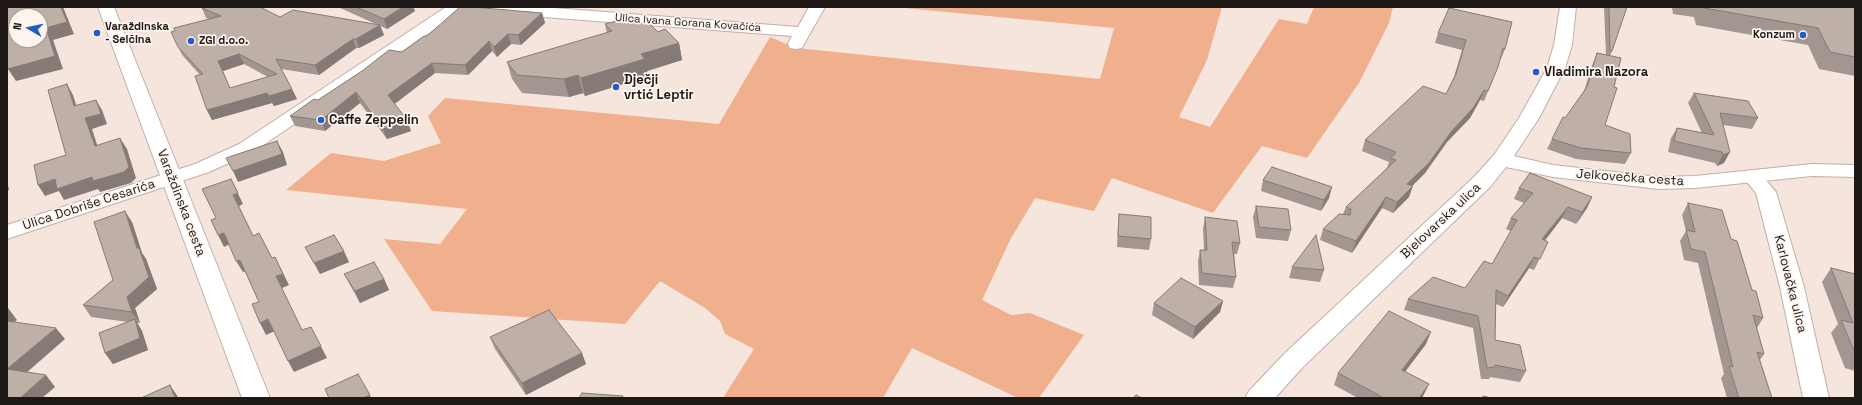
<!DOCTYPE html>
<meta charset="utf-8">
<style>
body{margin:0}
#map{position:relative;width:1862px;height:405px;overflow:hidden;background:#f5e5dc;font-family:"Space Grotesk",sans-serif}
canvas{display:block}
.frame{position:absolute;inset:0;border:8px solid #1e1916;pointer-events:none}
.north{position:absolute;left:8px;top:8px;width:40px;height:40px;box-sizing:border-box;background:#fdf4ee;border:1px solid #a49c98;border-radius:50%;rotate:279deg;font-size:11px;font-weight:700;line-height:16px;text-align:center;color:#1e1916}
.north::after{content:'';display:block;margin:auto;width:14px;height:18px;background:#225bc8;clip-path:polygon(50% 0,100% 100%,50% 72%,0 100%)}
</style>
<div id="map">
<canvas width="1862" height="405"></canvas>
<div class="frame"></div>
<div class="north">N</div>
</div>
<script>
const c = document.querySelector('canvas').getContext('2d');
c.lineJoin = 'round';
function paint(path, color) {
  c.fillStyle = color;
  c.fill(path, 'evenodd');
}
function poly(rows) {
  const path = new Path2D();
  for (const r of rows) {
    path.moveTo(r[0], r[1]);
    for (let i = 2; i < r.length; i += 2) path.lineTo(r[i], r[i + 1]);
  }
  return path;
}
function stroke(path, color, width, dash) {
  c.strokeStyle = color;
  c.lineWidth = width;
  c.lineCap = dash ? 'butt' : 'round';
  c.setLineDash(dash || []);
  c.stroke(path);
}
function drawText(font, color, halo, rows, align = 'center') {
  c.font = font + ' "Space Grotesk",sans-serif';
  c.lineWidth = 3.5;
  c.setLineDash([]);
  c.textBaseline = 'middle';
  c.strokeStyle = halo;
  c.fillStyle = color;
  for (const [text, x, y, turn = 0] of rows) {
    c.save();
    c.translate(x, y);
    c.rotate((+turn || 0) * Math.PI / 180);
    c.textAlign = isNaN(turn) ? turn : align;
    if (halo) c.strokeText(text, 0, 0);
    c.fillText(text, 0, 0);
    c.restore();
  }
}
paint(poly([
 [894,7,1222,7,1207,60,1179,117,1210,127,1279,19,1307,24,1314,7,1393,7,1389,23,1359,83,1307,158,1262,146,1213,213,1112,178,1094,211,1035,198,1010,240,982,300,1011,315,1030,313,1084,335,1039,398,1018,398,912,348,883,398,723,398,754,349,725,334,720,321,705,308,660,281,625,324,432,311,384,239,440,244,467,209,286,190,331,153,384,161,441,143,428,116,445,98,719,124,770,37,796,48,1100,79,1114,28]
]), '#f0b08e');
const street = poly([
 [446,7,465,7,463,10,253,152,209,172,7,239,7,225,195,164,239,144,446,7],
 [470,7,541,7,798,27,809,7,825,7,804,44,802,48,796,49,790,48,788,44,792,36,478,12,472,10,470,7],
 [1752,170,1759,172,1776,192,1804,287,1829,398,1803,398,1780,287,1756,193,1742,176,1745,172,1752,170]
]);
const secondary = poly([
 [98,7,114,7,270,398,242,398,98,7],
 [1560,7,1576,7,1572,45,1565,68,1539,118,1514,156,1553,165,1659,177,1695,176,1812,164,1855,165,1855,177,1812,176,1695,188,1659,189,1553,177,1506,167,1490,187,1302,368,1275,398,1245,398,1249,391,1284,354,1474,177,1494,155,1519,118,1547,68,1554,45,1560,7]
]);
stroke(street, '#bfb0a8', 2);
stroke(secondary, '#bfb0a8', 2);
paint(street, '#fff');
paint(secondary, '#fff');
paint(poly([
 [338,7,413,7,415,11,387,29,380,26,384,35,359,48,356,48,319,75,281,69,297,99,274,106,272,103,212,120,207,110,200,75,183,56,178,47,175,31,210,19,206,18,202,8,280,17,378,25],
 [244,64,268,77,230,88,223,71],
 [1604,7,1627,7,1612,51,1610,56,1605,125,1631,153,1625,164,1576,159,1547,149,1552,139,1565,118,1584,91,1593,63,1597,53,1606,55],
 [1672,7,1855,7,1855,76,1819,69,1808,45,1696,25,1694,17,1673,14],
 [542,13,545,23,521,45,511,44,497,57,492,51,468,75,435,73,394,104,407,120,411,131,387,139,360,103,325,131,295,126,290,116,402,52],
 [605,24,639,24,658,32,679,43,682,60,647,71,649,76,585,96,583,93,569,97,522,93,512,79,507,62,607,33],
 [1438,33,1505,49,1501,59,1500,59,1498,67,1484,101,1480,100,1470,118,1447,142,1425,173,1412,186,1409,197,1393,213,1382,208,1352,253,1320,240,1323,229,1343,214,1346,207,1387,168,1389,162,1362,151,1365,140,1446,94,1454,77,1462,50,1435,43],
 [1694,93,1758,118,1752,129,1723,125,1724,163,1717,166,1715,163,1668,152,1671,138,1677,128,1702,133,1688,103],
 [1263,180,1329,198,1321,211,1261,191],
 [1519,188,1592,197,1587,208,1576,224,1562,218,1545,240,1548,242,1534,270,1529,268,1503,307,1496,304,1495,340,1526,371,1520,382,1490,377,1489,379,1481,379,1473,328,1404,310,1408,299,1465,288,1492,264,1511,231,1506,229,1511,218,1524,203,1514,199],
 [1688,203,1731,239,1763,318,1757,328,1764,354,1760,360,1772,398,1727,398,1721,378,1724,374,1698,263,1684,260,1680,241,1686,231,1682,215],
 [1256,206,1291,230,1288,241,1256,238,1253,217],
 [1119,214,1151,239,1149,250,1117,247,1118,225],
 [1205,217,1240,243,1237,254,1234,254,1236,277,1233,288,1199,285,1198,261,1200,250,1204,250,1203,229],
 [132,222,142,253,146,259,157,289,135,308,140,323,137,323,142,331,148,350,113,364,105,353,128,322,91,317,83,305,113,280],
 [305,247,349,262,320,274],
 [1292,267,1324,270,1320,282,1289,278],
 [1831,268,1855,274,1855,371,1845,368,1831,333,1838,324,1822,282],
 [344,274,384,279,389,290,360,303,350,285],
 [1223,301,1220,312,1193,339,1152,315,1154,303],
 [490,337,586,364,526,395,495,349],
 [1426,344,1405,372,1429,384,1422,398,1358,398,1334,385,1338,373]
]), '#a39690');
paint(poly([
 [61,7,63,7,74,34,53,40,63,69,16,81,8,69,46,28],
 [403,7,413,7,415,11,387,29,384,19],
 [542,13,545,23,521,45,518,35],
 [380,25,384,35,359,48,356,39],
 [508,34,511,44,497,57,494,47],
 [353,39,356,48,319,75,315,65],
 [489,41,492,51,468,75,465,65],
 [679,43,682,60,647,71,649,76,585,96,581,78,641,54],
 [239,54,244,64,223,71,218,61],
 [432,63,435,73,392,106,388,95],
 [578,75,583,93,569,97,564,79],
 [67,84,73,95,80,117,74,106],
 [292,89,297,99,274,106,269,96],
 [1484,90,1480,100,1470,118,1447,142,1425,173,1403,195,1407,184,1451,132],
 [356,92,360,103,325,131,321,120],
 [267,93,272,103,212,120,207,110],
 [96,100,102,110,107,124,92,129,101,157,95,146,85,118],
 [407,120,411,131,387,139,383,129],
 [120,138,127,149,136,178,131,183,100,192,98,189,64,200,59,191,45,196,38,185,55,179,92,177],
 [277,141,283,152,287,165,238,182,233,171],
 [1730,152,1724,163,1717,166,1723,155],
 [231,179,243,204,239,206,259,247,233,195],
 [7,180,9,190,7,191],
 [1413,186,1409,197,1393,213,1397,202],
 [1332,187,1329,198,1321,211,1324,200],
 [1386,197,1382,208,1352,253,1356,241],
 [1592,197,1587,208,1576,224,1582,212],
 [1568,207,1562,218,1537,251,1542,239],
 [125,211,132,222,142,253,146,259,157,289,135,308,140,323,132,312,127,297,137,248],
 [224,233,230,244,224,247,218,235],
 [344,251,349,262,320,274,314,263],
 [275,257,289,285,282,288,308,342,276,276],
 [1534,257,1529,268,1503,307,1508,296],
 [240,260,246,271,243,272,236,261],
 [384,279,389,290,360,303,355,291],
 [1223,301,1220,312,1193,339,1195,327],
 [8,308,17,320,7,328,7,309],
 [135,319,142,331,148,350,113,364,105,353],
 [268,319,275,331,266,335,260,323],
 [311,327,327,358,294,372,288,361],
 [56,328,65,339,17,381,7,369],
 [1431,332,1426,344,1397,382,1402,370],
 [582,353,586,364,526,395,522,383],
 [46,375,55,387,42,398,20,398],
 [1429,384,1422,398,1419,398],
 [170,385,178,397,178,398,175,398],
 [370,395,371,398,364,398]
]), '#857a75');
const building = poly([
 [7,7,61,7,67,22,46,28,55,56,8,69,7,65,7,7],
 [16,16,40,16,40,40,16,40,16,16],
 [205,7,260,7,280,17,293,10,380,25,356,39,353,39,315,65,276,59,292,89,269,96,267,93,207,110,195,76,203,74,178,47,171,32,175,31,174,28,221,16,202,8,205,7],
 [239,54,277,74,230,88,218,61,239,54],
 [356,7,403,7,384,19,356,7],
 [460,7,472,7,542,13,518,35,508,34,494,47,489,41,465,65,432,63,388,95,407,120,383,129,356,92,321,120,290,116,314,99,318,100,362,71,389,50,402,52,424,36,427,36,460,7],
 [1609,7,1627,7,1612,51,1610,51,1609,7],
 [1704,7,1855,7,1855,57,1830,52,1818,28,1704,8,1704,7],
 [1449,8,1512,22,1505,49,1503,48,1498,67,1488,91,1484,90,1474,107,1451,132,1429,163,1407,184,1413,186,1397,202,1386,197,1356,241,1323,229,1339,214,1350,215,1351,209,1346,207,1396,160,1391,158,1396,152,1365,140,1423,86,1446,94,1456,74,1466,40,1438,33,1449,8],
 [632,17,639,24,648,22,658,32,665,29,679,43,641,54,645,59,581,78,578,75,564,79,517,75,507,62,612,31,605,24,632,17],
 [1597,53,1621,58,1614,87,1617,88,1605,125,1630,134,1631,153,1581,148,1552,139,1563,117,1565,118,1587,87,1597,53],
 [67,84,74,106,96,100,101,114,85,118,95,146,120,138,129,167,124,172,93,181,92,177,57,189,55,179,38,185,34,165,66,155,48,90,67,84],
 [1694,93,1748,101,1758,118,1720,113,1730,152,1723,155,1722,152,1674,141,1677,128,1714,135,1694,93],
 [277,141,282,154,233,171,226,158,277,141],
 [1272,167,1332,187,1324,200,1263,180,1272,167],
 [1530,173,1592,197,1582,212,1568,207,1542,239,1548,242,1540,259,1534,257,1508,296,1496,290,1495,340,1520,345,1526,371,1495,365,1495,367,1487,368,1478,316,1408,299,1433,277,1465,288,1484,261,1492,264,1517,220,1511,218,1533,193,1519,188,1530,173],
 [231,179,238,193,233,195,253,236,259,233,272,258,275,257,283,274,276,276,302,330,311,327,321,346,288,361,268,319,260,323,252,304,259,302,240,260,236,261,224,233,218,235,211,220,216,218,202,189,231,179],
 [1688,203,1722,210,1731,239,1737,241,1752,290,1756,291,1763,318,1753,315,1764,354,1757,352,1772,398,1769,397,1769,398,1739,398,1729,366,1733,367,1705,252,1691,249,1686,230,1695,232,1688,203],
 [1256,206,1288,209,1291,230,1259,227,1256,206],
 [125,211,137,248,139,248,149,277,127,297,132,312,83,305,113,280,94,222,125,211],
 [1119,214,1151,217,1151,239,1118,236,1119,214],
 [1205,217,1237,221,1240,243,1232,242,1236,277,1202,273,1200,250,1207,250,1205,217],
 [334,235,344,251,314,263,305,247,334,235],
 [1316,235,1324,270,1292,267,1316,235],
 [374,262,384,279,355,291,344,274,374,262],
 [1831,268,1855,274,1855,353,1841,320,1853,323,1831,268],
 [1181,278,1223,301,1195,327,1154,303,1181,278],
 [549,310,582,353,522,383,490,337,549,310],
 [1389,311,1431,332,1402,370,1429,384,1419,398,1384,398,1338,373,1389,311],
 [135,319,140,338,105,353,99,333,135,319],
 [7,321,56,328,7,369,46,375,20,398,7,398,7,321],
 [358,374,370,395,364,398,329,398,325,389,358,374],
 [170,385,175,398,141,398,170,385],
 [582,393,623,396,622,398,579,398,582,393],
 [1136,395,1142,398,1133,398,1136,395],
 [1483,396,1491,398,1484,398,1483,396]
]);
paint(building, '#beafa7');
stroke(building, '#857a75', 1);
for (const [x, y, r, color] of [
 [97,33,4,"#225bc8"],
 [1803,35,4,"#225bc8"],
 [191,41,4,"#225bc8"],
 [1536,72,4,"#225bc8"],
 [616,87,4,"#225bc8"],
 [321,120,4,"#225bc8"]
]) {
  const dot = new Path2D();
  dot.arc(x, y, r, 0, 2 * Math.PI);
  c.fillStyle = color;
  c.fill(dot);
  stroke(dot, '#fdf4ee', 1.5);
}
drawText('11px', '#1e1916', '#fdf4ee', [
 ["Ulica Ivana Gorana Kovačića",688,23,4]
]);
drawText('bold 11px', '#1e1916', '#fdf4ee', [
 ["Varaždinska",105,27],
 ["- Selčina",105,40],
 ["Konzum",1795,35,"right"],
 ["ZGI d.o.o.",199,41]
], 'left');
drawText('bold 13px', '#1e1916', '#fdf4ee', [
 ["Vladimira Nazora",1544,72],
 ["Dječji",624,80],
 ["vrtić Leptir",624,95],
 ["Caffe Zeppelin",329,120]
], 'left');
drawText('13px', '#1e1916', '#fdf4ee', [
 ["Jelkovečka cesta",1630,178,4],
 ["Varaždinska cesta",181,203,69],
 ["Ulica Dobriše Cesarića",89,205,-18],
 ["Bjelovarska ulica",1441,221,-43],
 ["Karlovačka ulica",1790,284,76]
]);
</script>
